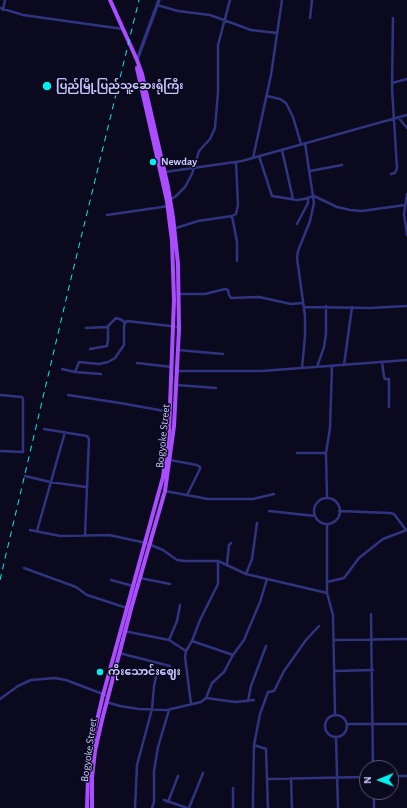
<!DOCTYPE html>
<meta charset="utf-8">
<style>
body{margin:0}
#map{position:relative;width:407px;height:808px;overflow:hidden;background:#0b091d;font-family:"Alegreya Sans",sans-serif}
canvas{display:block}
.north{position:absolute;left:359px;top:760px;width:40px;height:40px;box-sizing:border-box;background:#0b091d;border:1px solid #565477;border-radius:50%;rotate:269deg;font-size:11px;font-weight:700;line-height:16px;text-align:center;color:#c6c5ff}
.north::after{content:'';display:block;margin:auto;width:14px;height:18px;background:#00f0f0;clip-path:polygon(50% 0,100% 100%,50% 72%,0 100%)}
</style>
<div id="map">
<canvas width="407" height="808"></canvas>
<div class="north">N</div>
</div>
<script>
const c = document.querySelector('canvas').getContext('2d');
c.lineJoin = 'round';
function poly(rows) {
  const path = new Path2D();
  for (const r of rows) {
    if (r.length === 3) {
      path.moveTo(r[0] + r[2], r[1]);
      path.arc(r[0], r[1], r[2], 0, 2 * Math.PI);
      continue;
    }
    path.moveTo(r[0], r[1]);
    for (let i = 2; i < r.length; i += 2) path.lineTo(r[i], r[i + 1]);
  }
  return path;
}
function stroke(path, color, width, dash) {
  c.strokeStyle = color;
  c.lineWidth = width;
  c.lineCap = dash ? 'butt' : 'round';
  c.setLineDash(dash || []);
  c.stroke(path);
}
function drawText(font, color, halo, rows, align = 'center') {
  c.font = font + ' "Alegreya Sans","Noto Sans Myanmar",sans-serif';
  c.lineWidth = 3;
  c.setLineDash([]);
  c.textBaseline = 'middle';
  c.strokeStyle = halo;
  c.fillStyle = color;
  for (const [text, x, y, turn = 0] of rows) {
    c.save();
    c.translate(x, y);
    c.rotate((+turn || 0) * Math.PI / 180);
    c.textAlign = isNaN(turn) ? turn : align;
    if (halo) c.strokeText(text, 0, 0);
    c.fillText(text, 0, 0);
    c.restore();
  }
}
stroke(poly([
 [157,5,178,11,210,15,251,30,277,33],
 [0,8,23,15,123,29],
 [3,10,5,0],
 [310,18,312,0],
 [392,83,407,79],
 [267,96,280,99,286,103,293,117,301,144],
 [398,117,407,128],
 [282,150,293,199],
 [259,156,272,196,297,200,304,199,314,196],
 [253,158,271,75,282,0],
 [310,171,342,165],
 [165,172,242,161,407,115],
 [391,174,395,173,397,168,392,89,393,18],
 [407,194,404,214,407,235],
 [314,196,337,207,350,210,362,211,405,205],
 [170,200,176,196,185,187,192,174,199,151,210,139,215,128,218,92,218,45,230,0],
 [107,215,169,206],
 [232,216,237,242,237,261],
 [297,224,308,203,308,198],
 [173,229,198,221,232,216,236,214,238,205,236,162],
 [178,294,205,294,225,289,228,290,229,295,231,298,259,297,291,304,303,303],
 [304,307,370,308,407,306],
 [86,328,107,327,116,318,122,320,125,323],
 [90,349,107,346,108,340,108,326],
 [178,350,223,354],
 [382,362,384,377,385,379,389,379,389,407],
 [137,363,172,367],
 [344,365,352,307],
 [317,367,324,347,326,334,326,306],
 [302,368,305,336,305,316,297,258,298,251,310,221,314,203,305,143],
 [62,369,75,372,101,374],
 [177,371,262,371,407,360],
 [75,372,79,362,99,364,108,362,115,358,124,345,124,326,125,323,127,321,179,327],
 [177,385,216,388],
 [0,395,22,397,23,399,23,452,0,451],
 [68,395,120,403,170,412],
 [44,429,87,436,89,439,85,535],
 [297,453,326,453,327,498],
 [326,453,330,428,332,366],
 [170,460,197,465,200,467,200,469,187,495],
 [25,476,50,482,86,487],
 [165,491,208,499,253,499,274,494],
 [327,511,13],
 [269,511,315,516],
 [339,511,390,513,394,514,406,530],
 [327,524,327,593],
 [30,530,60,536,109,535,146,543,163,550,177,560,185,561,218,561,246,574,327,593,333,615,335,714],
 [37,531,65,432],
 [227,564,229,545,231,543],
 [24,568,76,587,87,595,127,608],
 [246,574,252,559,257,523],
 [140,578,170,584],
 [111,580,133,586],
 [327,582,344,578,359,558,383,539,407,530],
 [371,614,373,768],
 [124,631,169,640,186,651],
 [169,640,177,621,180,605],
 [334,640,407,639],
 [192,641,233,655],
 [119,653,170,666],
 [335,671,373,670],
 [206,698,212,683,224,672,233,655,244,640,260,602,267,579],
 [0,699,18,686,31,680,55,678,66,680,108,696],
 [248,701,251,686,266,646],
 [106,702,120,706,139,709,167,710,201,702,206,698,235,702,254,700],
 [191,704,185,657,186,651,192,641,200,620,218,584,218,561],
 [336,726,11],
 [347,724,407,724],
 [336,738,338,808],
 [254,745,266,749,268,808],
 [391,776,407,776],
 [291,778,292,808],
 [267,779,367,777],
 [233,788,233,808],
 [374,792,374,808],
 [164,800,187,808],
 [168,802,178,776],
 [135,808,137,765,152,709,154,686,156,677],
 [152,808,154,802,154,771,158,747,169,710],
 [189,808,203,773],
 [253,808,253,798,254,745,260,714,268,692,274,691,284,671,306,640,319,626]
]), '#2f3481', 2.5);
stroke(poly([
 [137,60,159,0]
]), '#2f3481', 3.5);
stroke(poly([
 [87,808,88,777,95,729,103,695,163,477,169,432,174,300,172,241,167,201,137,68],
 [92,808,92,777,95,751,102,720,131,609,165,491,174,426,179,329,178,264,173,217,168,187,142,74,137,60,110,0]
]), '#aa4cff', 4);
stroke(poly([
 [0,580,69,287,139,0]
]), '#00f0f0', 1, [6, 5]);
for (const [x, y, r, color] of [
 [47,86,5,"#00f0f0"],
 [153,162,4,"#00f0f0"],
 [100,672,4,"#00f0f0"]
]) {
  const dot = new Path2D();
  dot.arc(x, y, r, 0, 2 * Math.PI);
  c.fillStyle = color;
  c.fill(dot);
  stroke(dot, '#0b091d', 1.5);
}
drawText('bold 11px', '#c6c5ff', '#0b091d', [
 ["ပြည်မြို့ပြည်သူ့ဆေးရုံကြီး",56,86],
 ["Newday",161,162],
 ["ကိုးသောင်းဈေး",108,672]
], 'left');
drawText('11px', '#c6c5ff', '#0b091d', [
 ["Bogyoke Street",163,436,-84],
 ["Bogyoke Street",89,750,-82]
]);
</script>
